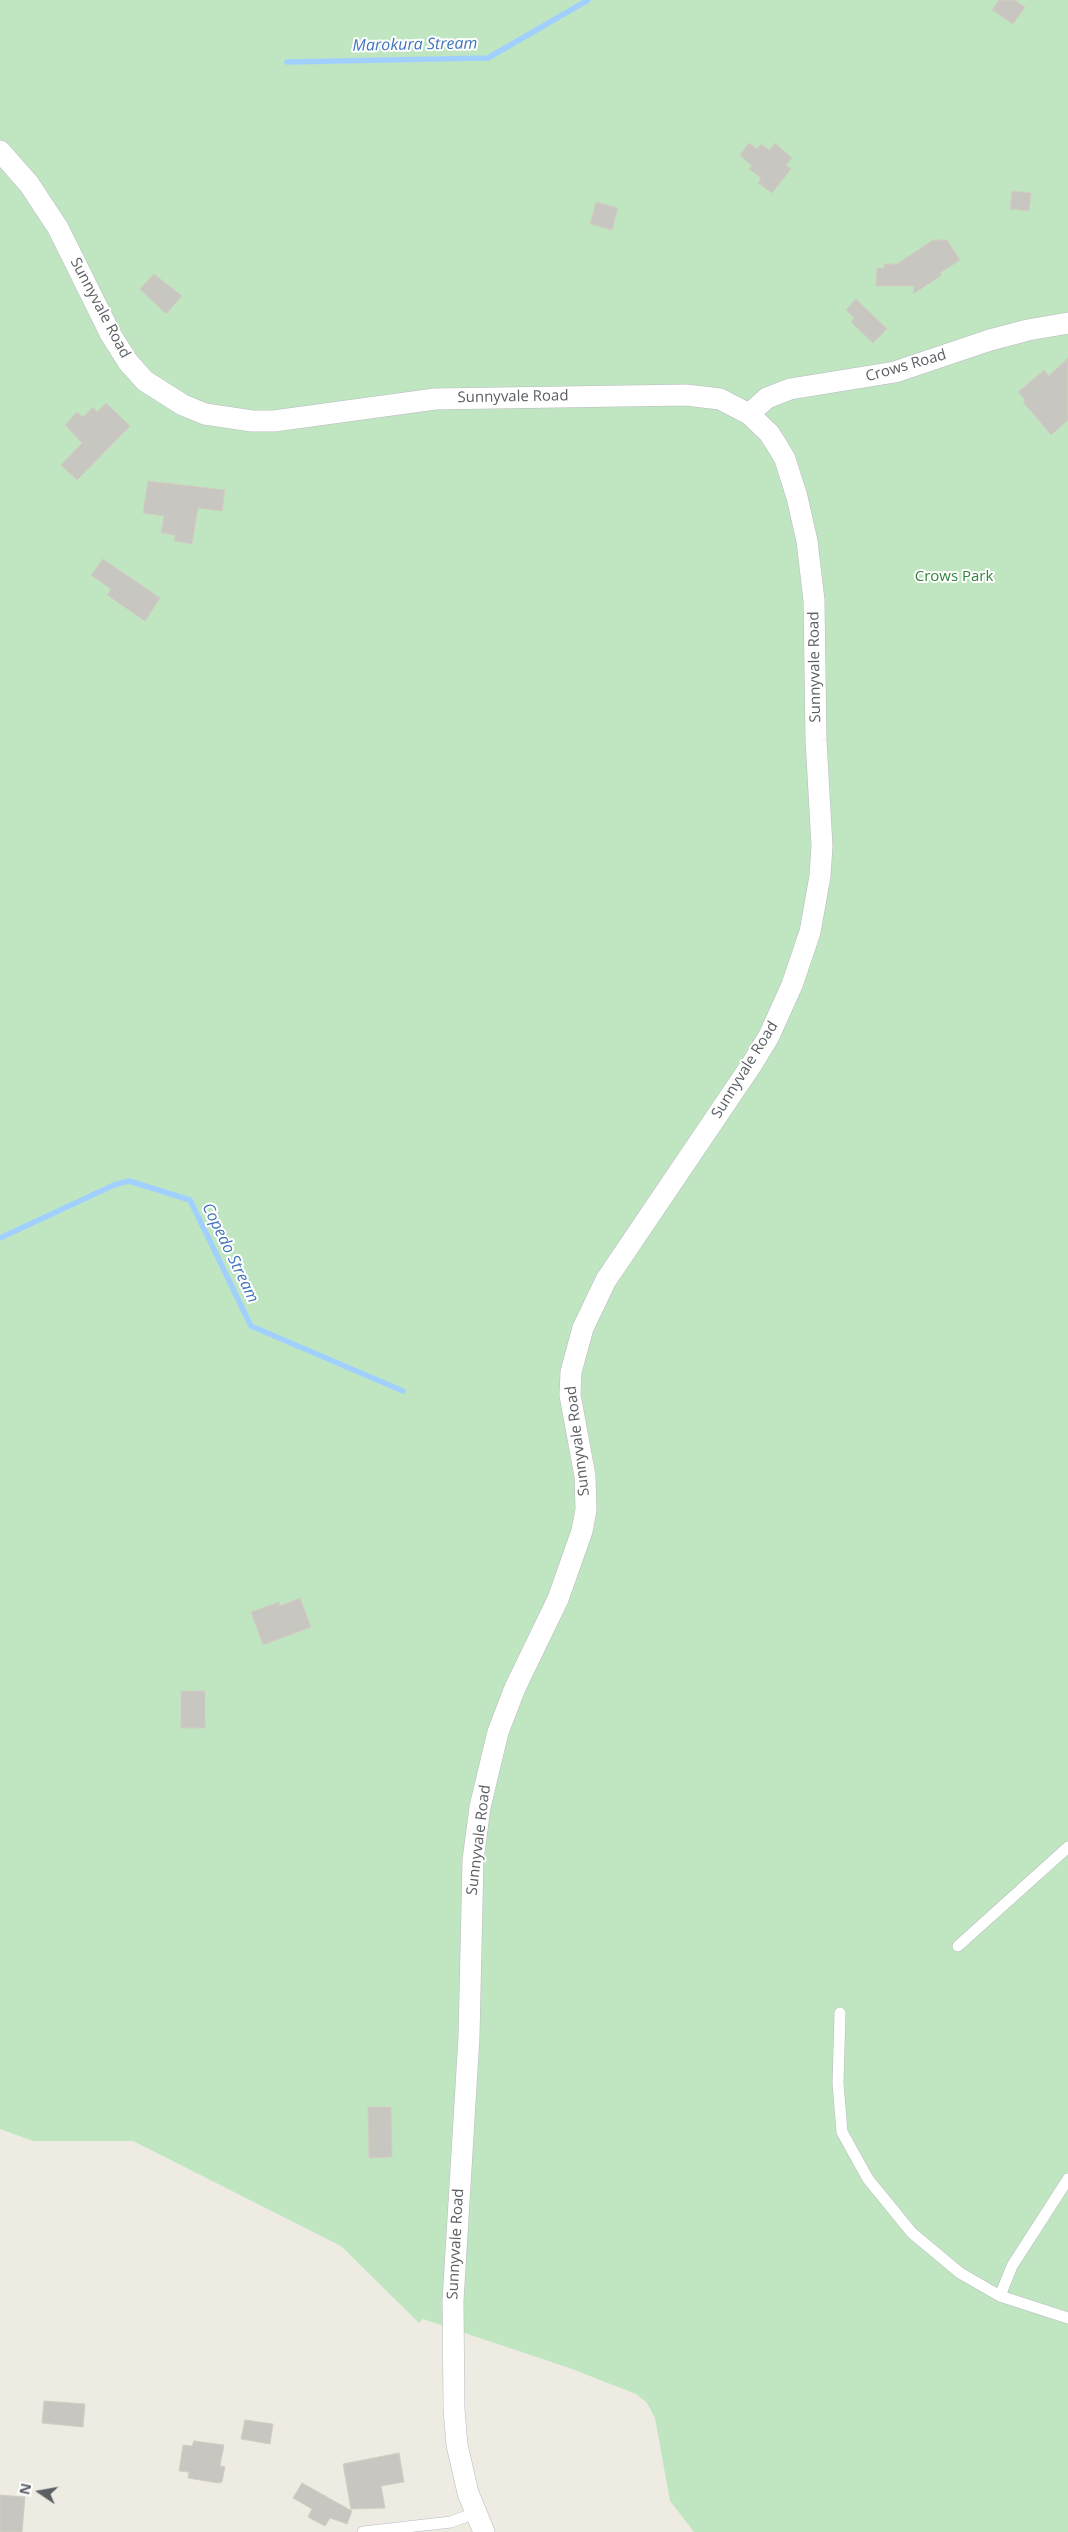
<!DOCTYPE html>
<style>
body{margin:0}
#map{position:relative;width:1068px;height:2532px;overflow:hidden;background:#eeece2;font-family:"Open Sans",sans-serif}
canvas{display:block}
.north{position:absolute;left:15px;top:2467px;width:50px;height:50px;-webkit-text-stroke:4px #fff;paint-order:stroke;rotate:282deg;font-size:14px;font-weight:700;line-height:20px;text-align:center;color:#5b5e63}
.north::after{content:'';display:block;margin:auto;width:18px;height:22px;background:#5b5e63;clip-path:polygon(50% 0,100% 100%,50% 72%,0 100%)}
</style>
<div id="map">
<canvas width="1068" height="2532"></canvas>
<div class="north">N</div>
</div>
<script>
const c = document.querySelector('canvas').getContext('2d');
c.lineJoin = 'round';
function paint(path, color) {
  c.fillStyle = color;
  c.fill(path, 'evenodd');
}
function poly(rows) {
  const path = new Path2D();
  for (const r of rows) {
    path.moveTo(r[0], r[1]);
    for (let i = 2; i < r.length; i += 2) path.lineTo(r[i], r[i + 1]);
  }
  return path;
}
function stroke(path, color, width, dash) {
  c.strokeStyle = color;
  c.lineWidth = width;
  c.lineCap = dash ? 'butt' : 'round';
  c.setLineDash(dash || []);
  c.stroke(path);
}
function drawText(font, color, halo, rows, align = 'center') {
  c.font = font + ' "Open Sans",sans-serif';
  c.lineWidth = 4;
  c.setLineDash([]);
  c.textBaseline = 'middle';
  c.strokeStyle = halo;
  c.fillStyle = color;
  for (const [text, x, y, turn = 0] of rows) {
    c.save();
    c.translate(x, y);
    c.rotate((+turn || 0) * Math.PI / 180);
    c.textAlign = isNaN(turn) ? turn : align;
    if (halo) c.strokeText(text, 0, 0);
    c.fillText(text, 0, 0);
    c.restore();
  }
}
paint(poly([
 [0,0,1068,0,1068,2532,694,2532,670,2501,655,2418,647,2403,636,2394,572,2369,423,2319,419,2323,341,2246,133,2141,33,2141,0,2129]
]), '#bfe6c1');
stroke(poly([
 [287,62,488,58,588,0],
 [0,1238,114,1185,129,1181,190,1200,251,1326,403,1391]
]), '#a1d0ff', 5.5);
const building = poly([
 [999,0,1015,0,1025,7,1013,24,992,10,999,0],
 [749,143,757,149,761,144,769,150,775,143,792,158,786,165,791,169,772,193,758,183,761,178,749,169,752,166,740,155,749,143],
 [1012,191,1031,193,1029,211,1010,209,1012,191],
 [596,202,618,208,612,230,590,224,596,202],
 [933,240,947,240,960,260,940,273,942,275,913,294,914,286,876,286,877,268,884,268,884,264,897,264,933,240],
 [154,274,182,296,166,314,140,289,154,274],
 [856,299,887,329,873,343,851,322,854,318,846,310,856,299],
 [1068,358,1068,420,1051,435,1023,402,1025,400,1018,392,1044,370,1049,376,1068,358],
 [106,403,130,426,77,480,61,465,82,443,65,425,77,412,83,417,93,407,97,412,106,403],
 [148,481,225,490,222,511,198,508,192,544,174,541,175,535,161,533,164,516,143,513,148,481],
 [103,559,160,598,145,621,107,595,111,589,91,575,103,559],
 [300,1598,311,1627,263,1645,251,1612,279,1602,280,1606,300,1598],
 [181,1691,205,1691,205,1728,181,1728,181,1691],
 [368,2107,391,2107,392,2157,369,2158,368,2107],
 [44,2401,85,2404,83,2427,42,2423,44,2401],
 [245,2420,273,2424,270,2444,241,2439,245,2420],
 [194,2441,224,2445,220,2466,225,2467,222,2482,218,2483,188,2478,189,2472,179,2471,183,2445,192,2446,194,2441],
 [399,2453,404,2482,381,2486,385,2508,351,2509,343,2464,399,2453],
 [302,2483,352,2511,347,2524,330,2518,325,2526,308,2517,312,2509,293,2498,302,2483],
 [0,2495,25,2497,22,2532,0,2532,0,2495]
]);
paint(building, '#c8c6c0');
stroke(building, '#d2cec1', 1);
const lane = poly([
 [958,1946,1068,1847],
 [840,2013,838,2083,842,2132,868,2179,912,2233,960,2273,1000,2296,1068,2318],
 [1000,2296,1012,2266,1068,2179],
 [363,2532,451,2522,475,2513]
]);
const street = poly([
 [0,151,29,184,58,228,111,335,128,362,145,381,183,405,205,414,252,421,274,421,435,399,686,395,720,399,749,414,769,433,778,447,785,459,797,497,807,541,814,600,816,740,822,846,820,876,810,932,792,985,769,1036,752,1064,606,1280,583,1328,571,1372,570,1395,585,1476,586,1510,582,1531,558,1599,515,1688,498,1732,480,1807,473,1860,469,2037,453,2301,454,2409,457,2445,468,2493,484,2532],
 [749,414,767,398,790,389,895,372,990,340,1028,330,1068,323]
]);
stroke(lane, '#b8babf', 12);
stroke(street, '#b8babf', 22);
stroke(lane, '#fff', 11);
stroke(street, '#fff', 21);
drawText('15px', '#5b5e63', '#fff', [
 ["Sunnyvale Road",100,308,62],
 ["Crows Road",906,366,-16],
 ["Sunnyvale Road",513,397,-1],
 ["Sunnyvale Road",815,667,-91],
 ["Sunnyvale Road",745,1070,-58],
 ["Sunnyvale Road",578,1441,-97],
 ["Sunnyvale Road",479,1840,-83],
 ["Sunnyvale Road",456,2244,-87]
]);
drawText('15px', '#33823c', '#fff', [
 ["Crows Park",954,577]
]);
drawText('italic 16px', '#4075ba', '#fff', [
 ["Marokura Stream",415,45,-1],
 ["Copedo Stream",230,1253,64]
]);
</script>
